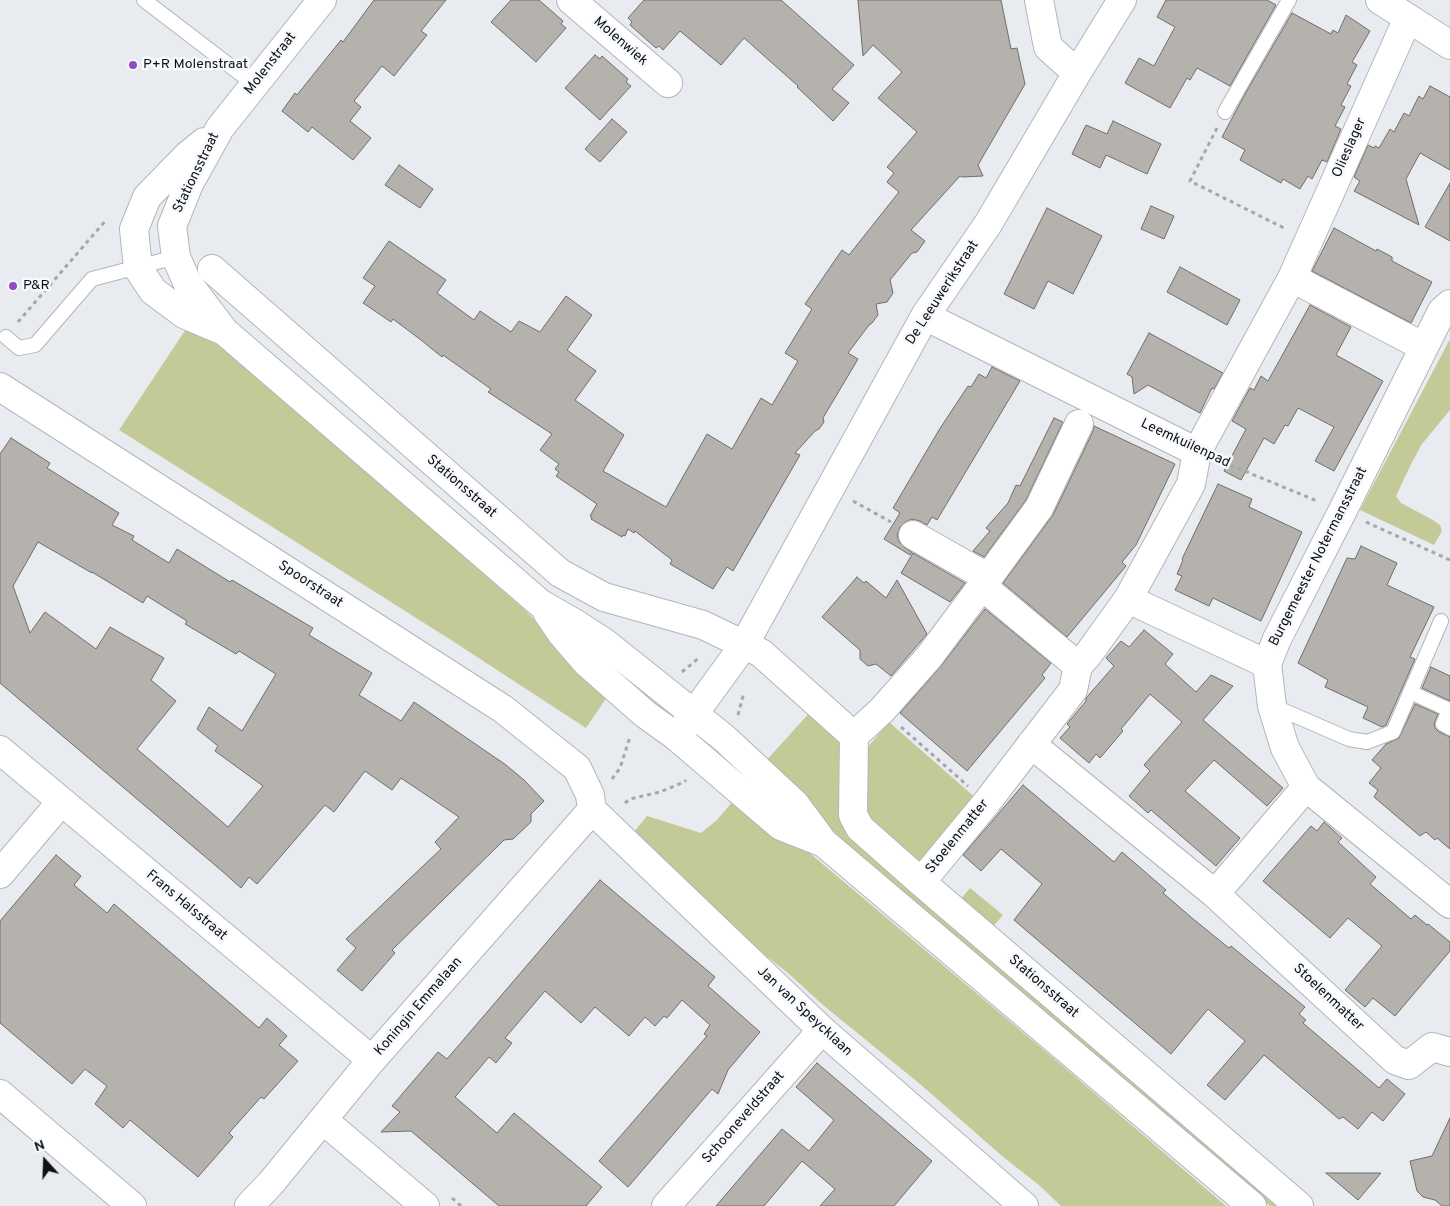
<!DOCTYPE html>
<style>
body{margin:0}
#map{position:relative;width:1450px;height:1206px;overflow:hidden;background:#e8ebf0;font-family:Overpass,sans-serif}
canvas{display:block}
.north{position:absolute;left:20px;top:1136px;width:50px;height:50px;-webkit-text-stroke:4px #f6f9fd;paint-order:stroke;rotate:340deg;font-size:14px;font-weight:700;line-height:20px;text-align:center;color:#101112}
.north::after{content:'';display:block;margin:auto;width:18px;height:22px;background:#101112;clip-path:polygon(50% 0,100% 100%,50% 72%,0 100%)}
</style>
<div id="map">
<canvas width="1450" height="1206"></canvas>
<div class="north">N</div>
</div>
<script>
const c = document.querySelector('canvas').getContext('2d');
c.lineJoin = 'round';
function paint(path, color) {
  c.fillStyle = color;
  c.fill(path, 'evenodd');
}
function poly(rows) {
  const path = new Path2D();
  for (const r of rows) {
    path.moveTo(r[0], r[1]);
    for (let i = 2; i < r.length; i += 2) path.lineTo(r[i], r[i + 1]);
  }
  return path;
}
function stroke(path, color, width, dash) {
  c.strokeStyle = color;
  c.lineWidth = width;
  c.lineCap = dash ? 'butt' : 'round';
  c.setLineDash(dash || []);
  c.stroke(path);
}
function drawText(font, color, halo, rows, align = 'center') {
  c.font = font + ' Overpass,sans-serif';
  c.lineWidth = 5;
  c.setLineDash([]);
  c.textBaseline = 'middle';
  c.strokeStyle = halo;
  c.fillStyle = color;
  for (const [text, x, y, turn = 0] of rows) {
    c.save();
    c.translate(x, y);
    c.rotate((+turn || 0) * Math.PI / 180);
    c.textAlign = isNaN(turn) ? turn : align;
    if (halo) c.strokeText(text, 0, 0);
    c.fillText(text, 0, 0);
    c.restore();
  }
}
paint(poly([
 [188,326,236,356,526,611,582,671,609,694,586,728,451,640,119,430],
 [1450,339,1450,410,1422,444,1411,464,1396,496,1401,503,1433,520,1440,525,1442,531,1434,545,1360,510],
 [812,710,840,739,842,794,1287,1206,1270,1206,865,862,764,763],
 [889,722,978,800,923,860,914,860,866,821,867,798,865,796,867,748],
 [733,801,806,850,1051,1056,1226,1206,1061,1206,1040,1186,1002,1156,920,1084,823,1005,789,974,748,941,633,833,647,816,701,833,717,820],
 [970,888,1003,915,991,929,959,901]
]), '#c4ca97');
const building = poly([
 [374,0,446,0,421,31,427,35,394,76,382,66,354,101,361,107,350,121,371,138,353,160,312,127,308,132,282,111,295,93,297,95,341,40,343,42,374,0],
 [511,0,539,0,563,21,561,24,566,28,536,62,491,22,511,0],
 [644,0,781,0,854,65,832,89,849,103,833,121,797,87,798,86,744,38,721,65,680,31,663,50,659,46,656,48,630,25,632,22,628,18,644,0],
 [858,0,1001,0,1011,49,1017,48,1025,84,978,165,983,176,962,177,960,176,911,230,925,241,917,252,912,253,890,280,893,293,887,302,876,304,878,315,872,323,869,325,848,353,858,359,823,418,824,422,819,429,815,431,795,453,800,455,733,571,727,567,713,589,670,564,672,560,635,531,634,533,628,529,625,536,623,535,622,537,591,519,592,517,590,516,597,504,556,476,559,472,555,469,559,464,540,450,552,434,488,392,491,389,443,355,442,357,421,340,393,319,391,322,363,303,375,286,363,278,389,241,446,280,437,293,474,320,480,311,511,332,519,321,540,332,566,296,592,315,567,350,596,371,575,400,624,435,603,471,666,507,707,434,732,449,761,398,772,405,798,361,785,353,812,309,805,304,842,250,849,255,899,192,887,182,894,173,887,167,917,132,878,98,902,72,873,45,863,56,858,0],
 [1166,0,1267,0,1276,5,1230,86,1197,68,1190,80,1187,78,1170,108,1125,83,1139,58,1154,66,1175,27,1157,17,1166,0],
 [1292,13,1331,34,1333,30,1338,33,1346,15,1370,31,1352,62,1357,65,1347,84,1351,86,1341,105,1345,107,1335,126,1341,129,1327,162,1322,160,1312,179,1308,176,1300,189,1283,179,1281,183,1240,160,1245,150,1222,137,1245,94,1292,13],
 [595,55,600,59,602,56,628,79,626,82,631,86,600,120,565,88,595,55],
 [1430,86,1450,97,1450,170,1420,153,1406,179,1419,225,1354,191,1360,181,1354,177,1368,145,1374,148,1375,146,1379,148,1390,129,1394,132,1404,113,1409,116,1419,96,1423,99,1430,86],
 [612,119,627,132,600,162,585,149,612,119],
 [1113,121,1161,144,1147,174,1106,155,1100,168,1072,154,1086,125,1107,134,1113,121],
 [399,165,433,189,420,208,385,185,399,165],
 [1450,183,1450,241,1425,227,1450,183],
 [1151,206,1174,216,1164,239,1141,229,1151,206],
 [1047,208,1102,236,1073,294,1048,281,1034,309,1004,294,1047,208],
 [1334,228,1376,251,1377,249,1392,257,1392,261,1432,282,1411,323,1312,271,1334,228],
 [1180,267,1240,300,1227,325,1167,292,1180,267],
 [1310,305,1351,327,1336,355,1383,381,1334,471,1315,461,1334,427,1298,408,1288,426,1285,425,1274,444,1264,438,1241,480,1224,471,1246,429,1232,421,1250,388,1254,390,1261,376,1268,381,1310,305],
 [1149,333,1223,373,1214,389,1212,388,1200,413,1148,385,1134,394,1132,377,1127,374,1149,333],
 [992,367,1020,381,937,520,932,517,927,525,920,521,912,519,905,522,900,527,897,535,899,542,905,548,912,552,910,555,884,539,900,513,893,508,939,430,968,386,971,387,979,374,986,378,992,367],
 [1054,418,1063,422,1026,500,984,557,973,551,990,531,986,528,1008,503,1016,485,1020,486,1054,418],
 [1094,426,1175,464,1136,545,1122,562,1126,566,1067,637,1003,583,1053,515,1093,431,1094,426],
 [11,438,50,463,47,468,119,513,112,525,134,536,132,540,169,563,177,549,230,582,232,580,313,628,309,635,372,673,359,695,401,721,414,702,506,765,524,780,544,801,531,814,531,822,513,839,504,840,392,950,395,953,362,991,337,970,356,948,346,939,441,849,435,842,459,817,401,778,392,790,365,771,334,812,325,805,257,884,249,877,241,888,222,871,0,683,0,454,11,438],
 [38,542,92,573,92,572,143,603,147,596,187,621,185,624,236,654,239,651,276,674,242,731,209,707,197,729,218,746,215,751,263,786,228,827,137,749,176,701,151,680,164,658,110,627,96,649,45,612,30,633,13,586,38,542],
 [1218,484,1252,499,1249,507,1302,532,1261,621,1213,598,1209,606,1175,590,1182,576,1177,574,1183,560,1182,559,1218,484],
 [1361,546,1397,563,1387,585,1434,607,1410,657,1415,659,1386,725,1382,727,1363,718,1368,707,1325,687,1328,680,1298,663,1347,558,1355,559,1361,546],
 [913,553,965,583,950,602,901,573,913,553],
 [857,577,864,583,866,581,886,598,897,580,927,634,891,676,876,664,868,666,860,659,860,650,822,617,857,577],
 [985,609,1051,663,1042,675,1045,678,967,771,900,713,941,666,985,609],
 [1144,630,1173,654,1165,664,1196,692,1211,675,1233,686,1203,720,1283,788,1267,806,1214,760,1185,791,1240,838,1216,866,1151,810,1148,813,1129,796,1150,771,1144,765,1182,722,1150,694,1121,729,1123,731,1100,758,1096,754,1089,763,1060,738,1070,727,1067,724,1086,701,1086,698,1114,666,1106,658,1121,641,1129,647,1144,630],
 [1431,667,1450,676,1450,701,1422,688,1431,667],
 [1415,704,1438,714,1434,724,1435,728,1439,732,1450,737,1450,849,1437,838,1435,840,1426,832,1420,836,1374,797,1378,790,1369,783,1381,768,1372,760,1386,744,1399,738,1415,704],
 [1023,785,1114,862,1122,852,1166,890,1163,893,1192,918,1229,948,1231,946,1305,1007,1299,1014,1306,1020,1303,1023,1379,1088,1387,1079,1405,1094,1383,1121,1372,1112,1358,1129,1343,1117,1339,1119,1264,1055,1225,1100,1207,1085,1245,1041,1208,1009,1171,1054,1014,920,1042,884,1001,849,981,871,963,855,1023,785],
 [1324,822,1342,838,1338,842,1376,877,1370,884,1411,919,1415,915,1427,925,1428,924,1450,942,1450,951,1395,1016,1373,998,1365,1007,1345,990,1382,946,1348,918,1330,938,1263,881,1311,826,1317,831,1324,822],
 [56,855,81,876,74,885,107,913,114,904,259,1028,267,1018,287,1036,279,1045,298,1061,264,1099,261,1097,229,1133,233,1137,198,1177,130,1120,123,1128,95,1104,107,1086,85,1069,72,1084,0,1023,0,921,56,855],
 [600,880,715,977,708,986,760,1032,728,1070,718,1094,712,1089,628,1187,599,1161,707,1036,704,1034,710,1025,682,1000,667,1018,664,1016,655,1026,645,1017,629,1036,595,1007,581,1023,545,991,505,1038,512,1043,496,1063,489,1057,455,1097,497,1133,514,1113,602,1187,586,1206,499,1206,411,1131,381,1132,400,1112,392,1106,438,1052,447,1059,600,880],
 [817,1063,932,1161,894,1206,820,1206,835,1189,802,1161,764,1206,716,1206,782,1129,809,1151,834,1120,796,1087,817,1063],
 [1450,1118,1450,1206,1442,1206,1435,1200,1423,1197,1417,1191,1410,1161,1432,1156,1450,1118],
 [1326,1173,1381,1173,1358,1200,1326,1173]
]);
paint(building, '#b5b2ae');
stroke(building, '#706d6a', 1);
const lane = poly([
 [144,0,255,85],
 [1225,112,1289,0],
 [6,337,19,348,35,345,92,279,176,257],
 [1410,692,1449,710,1443,724,1450,728],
 [1273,706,1349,739,1367,742,1393,732,1441,621]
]);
const street = poly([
 [571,0,668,83],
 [1039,0,1048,47,1077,73],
 [1380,0,1450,45],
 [212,269,560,573,604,597,703,625,761,653,854,736],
 [1292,278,1424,347],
 [1450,304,1442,311,1342,512,1277,639,1267,664,1272,706,1285,748,1306,787,1450,904],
 [925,316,1197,452],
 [0,387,503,709,577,768,590,795,592,810],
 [913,535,987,577],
 [982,586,1039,508,1079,424],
 [1128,599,1267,664],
 [854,736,853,815,860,828,921,882,1299,1206],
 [854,736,882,710,929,657,982,586,1078,666],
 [677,737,744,645,925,316,988,224,1077,73,1122,0],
 [1031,744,1215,894,1395,1060,1409,1065,1432,1047,1450,1052],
 [0,750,361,1051,370,1062],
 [592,810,822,1030,1024,1206],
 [0,874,61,802],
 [921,882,987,802,1073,690,1078,666,1087,656,1128,599,1191,484,1197,452,1292,278,1408,18],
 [1215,894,1306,787],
 [0,1094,132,1206],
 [323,1120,425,1206],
 [249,1206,271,1183,370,1062,592,810],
 [666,1206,822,1030]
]);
const secondary = poly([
 [322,0,220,128,189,184,172,226,176,257,187,282,224,331,541,604,576,624,605,643,724,738,795,804,824,843,1252,1206],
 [204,142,188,155,147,197,134,229,138,268,153,291,184,314,224,331],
 [547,612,562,634,587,663,645,714,677,737,781,826,824,843]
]);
stroke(lane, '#b2b5b9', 16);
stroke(street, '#b2b5b9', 30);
stroke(secondary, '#b2b5b9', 30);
stroke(poly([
 [1217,128,1190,181,1286,229],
 [18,322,107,219],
 [1223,462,1317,501],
 [853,501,891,522],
 [1366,522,1450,560],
 [682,672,700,657],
 [738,715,744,692],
 [901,727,968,786],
 [612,779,620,768,630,737],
 [625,803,630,799,660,792,684,782,686,780],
 [452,1198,461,1206]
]), '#a5a7ab', 3, [4, 4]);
stroke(lane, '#fff', 14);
stroke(street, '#fff', 28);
stroke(secondary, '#fff', 28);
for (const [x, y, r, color] of [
 [133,65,5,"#8c4cc2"],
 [13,286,5,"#8c4cc2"]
]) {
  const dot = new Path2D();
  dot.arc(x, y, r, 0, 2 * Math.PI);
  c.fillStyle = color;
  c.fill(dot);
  stroke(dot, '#f6f9fd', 2);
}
drawText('14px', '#101112', '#f6f9fd', [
 ["Molenwiek",620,42,41],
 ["Molenstraat",271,64,-52],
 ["Olieslager",1350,148,-66],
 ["Stationsstraat",197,173,-64],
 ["De Leeuwerikstraat",943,293,-57],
 ["Leemkuilenpad",1185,444,25],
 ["Stationsstraat",461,487,41],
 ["Burgemeester Notermansstraat",1319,557,-63],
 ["Spoorstraat",310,585,33],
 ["Stoelenmatter",958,837,-51],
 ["Frans Halsstraat",186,906,40],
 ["Stationsstraat",1043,987,41],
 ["Stoelenmatter",1328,998,43],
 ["Koningin Emmalaan",419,1007,-49],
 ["Jan van Speycklaan",804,1012,43],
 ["Schooneveldstraat",744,1118,-49]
]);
drawText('14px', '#101112', '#f6f9fd', [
 ["P+R Molenstraat",143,65],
 ["P&R",23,286]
], 'left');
</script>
